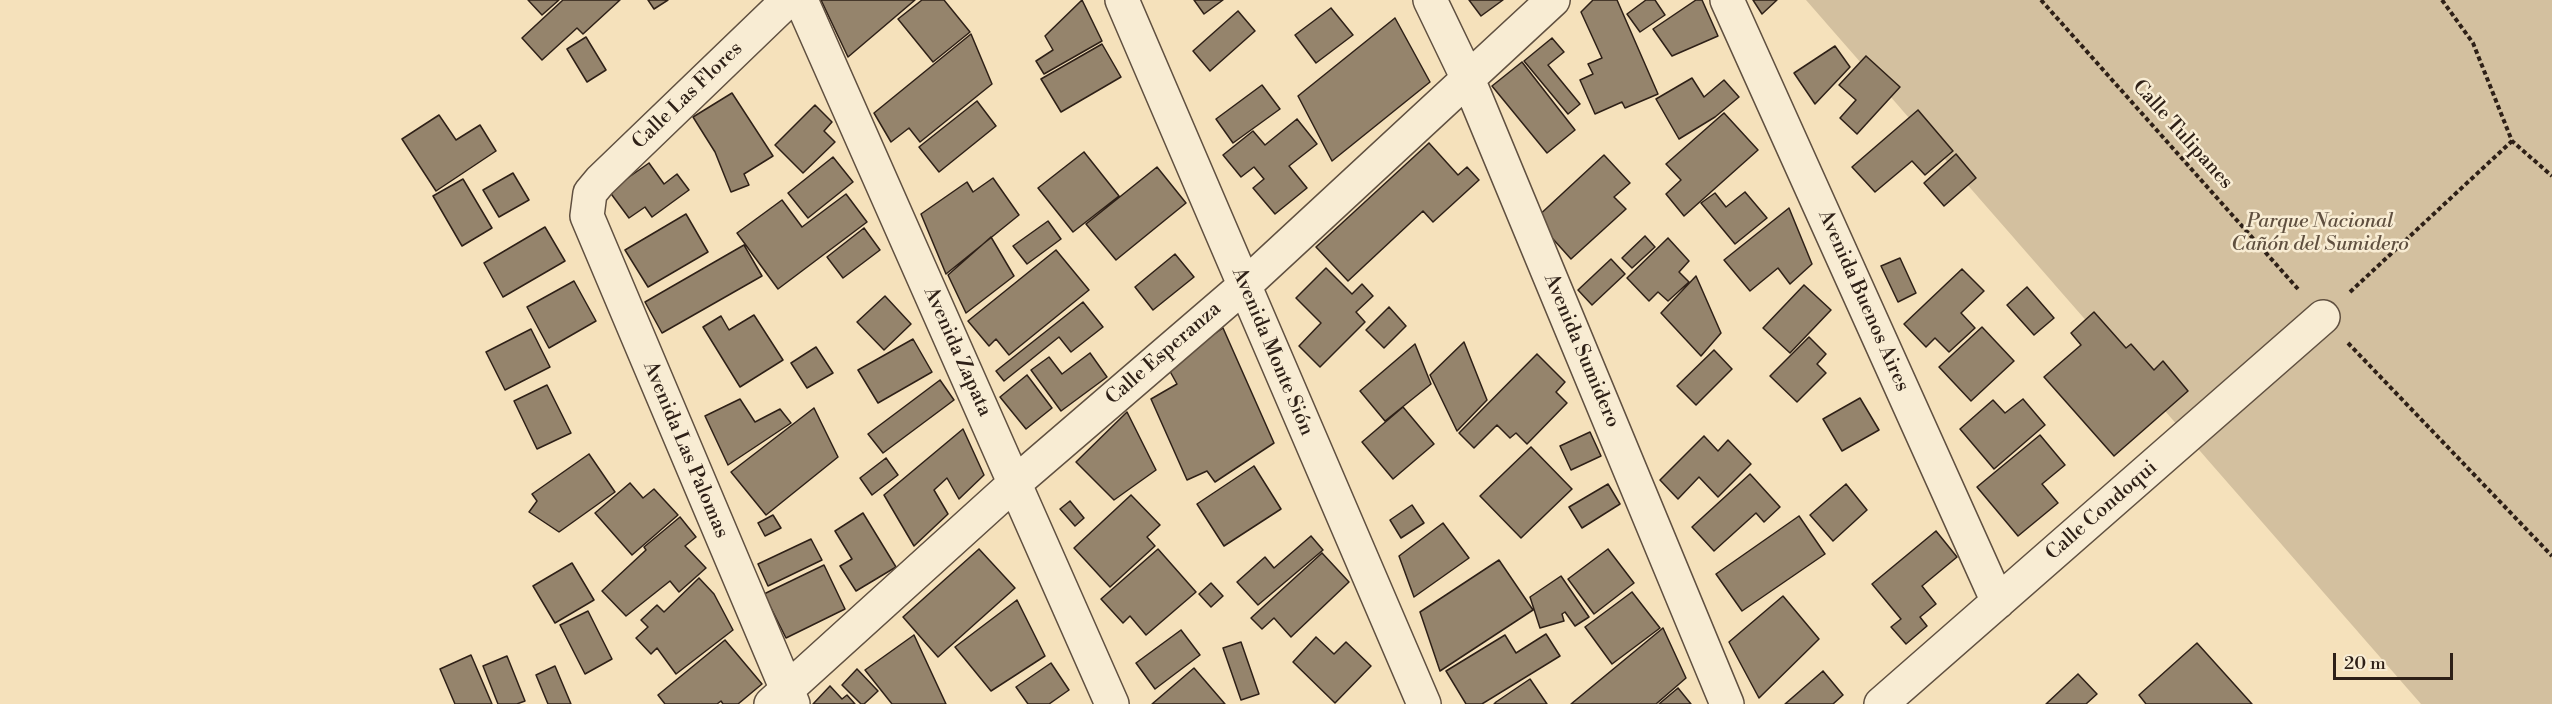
<!DOCTYPE html>
<meta charset="utf-8">
<style>
body{margin:0}
#map{position:relative;width:2552px;height:704px;overflow:hidden;background:#f5e1bb;font-family:"Libre Bodoni",serif}
canvas{display:block}
.scale{position:absolute;left:2333px;top:653px;width:120px;height:27px;box-sizing:border-box;border:3px solid #2e2017;border-top:0;padding-left:8px;font-size:18px;line-height:21px;white-space:nowrap;color:#2e2017;-webkit-text-stroke:4px #f8ecd3;paint-order:stroke}
</style>
<div id="map">
<canvas width="2552" height="704"></canvas>
<div class="scale">20 m</div>
</div>
<script>
const c = document.querySelector('canvas').getContext('2d');
c.lineJoin = 'round';
function paint(path, color) {
  c.fillStyle = color;
  c.fill(path, 'evenodd');
}
function poly(rows) {
  const path = new Path2D();
  for (const r of rows) {
    path.moveTo(r[0], r[1]);
    for (let i = 2; i < r.length; i += 2) path.lineTo(r[i], r[i + 1]);
  }
  return path;
}
function stroke(path, color, width, dash) {
  c.strokeStyle = color;
  c.lineWidth = width;
  c.lineCap = dash ? 'butt' : 'round';
  c.setLineDash(dash || []);
  c.stroke(path);
}
function drawText(font, color, halo, rows, align = 'center') {
  c.font = font + ' "Libre Bodoni",serif';
  c.lineWidth = 5;
  c.setLineDash([]);
  c.textBaseline = 'middle';
  c.strokeStyle = halo;
  c.fillStyle = color;
  for (const [text, x, y, turn = 0] of rows) {
    c.save();
    c.translate(x, y);
    c.rotate((+turn || 0) * Math.PI / 180);
    c.textAlign = isNaN(turn) ? turn : align;
    if (halo) c.strokeText(text, 0, 0);
    c.fillText(text, 0, 0);
    c.restore();
  }
}
paint(poly([
 [1806,0,2552,0,2552,704,2421,704]
]), '#d3c09f');
const building = poly([
 [528,0,559,0,542,15,528,0],
 [563,0,620,0,583,34,577,28,542,60,522,38,563,0],
 [648,0,668,0,654,9,648,0],
 [821,0,915,0,848,57,821,0],
 [922,0,944,0,970,32,933,62,898,19,922,0],
 [1082,0,1102,41,1044,74,1036,61,1053,50,1045,36,1082,0],
 [1194,0,1223,0,1204,14,1194,0],
 [1469,0,1503,0,1481,16,1469,0],
 [1593,0,1617,0,1658,94,1625,108,1622,102,1595,114,1580,80,1593,74,1588,64,1602,58,1581,12,1593,0],
 [1646,0,1655,0,1665,15,1640,32,1627,14,1646,0],
 [1696,0,1702,0,1718,36,1672,56,1653,29,1696,0],
 [1753,0,1777,0,1762,14,1753,0],
 [1331,8,1353,35,1316,63,1295,35,1331,8],
 [1238,11,1255,31,1210,71,1193,51,1238,11],
 [1395,18,1430,82,1332,161,1298,96,1395,18],
 [971,34,992,84,920,142,909,128,891,142,874,113,971,34],
 [586,37,606,70,587,82,567,49,586,37],
 [1552,38,1564,52,1548,65,1580,104,1568,114,1524,61,1552,38],
 [1102,44,1121,77,1061,112,1041,79,1102,44],
 [1835,46,1850,67,1815,104,1794,73,1835,46],
 [1866,56,1900,87,1857,134,1840,118,1856,100,1839,85,1866,56],
 [1522,62,1575,130,1547,153,1492,86,1522,62],
 [1692,78,1704,97,1724,80,1739,97,1715,117,1679,139,1656,99,1692,78],
 [1262,85,1280,109,1233,143,1216,119,1262,85],
 [732,93,773,156,744,174,749,185,731,192,715,152,693,117,732,93],
 [977,101,996,126,939,172,919,147,977,101],
 [815,105,832,122,824,131,835,142,803,173,775,145,815,105],
 [1918,110,1953,151,1925,175,1912,161,1875,192,1852,167,1918,110],
 [1724,113,1758,150,1684,216,1666,194,1681,180,1666,164,1724,113],
 [439,115,456,140,480,125,496,151,436,191,402,139,439,115],
 [1297,119,1317,144,1289,166,1307,188,1275,214,1253,188,1264,179,1254,167,1241,177,1223,155,1253,131,1265,145,1297,119],
 [1429,143,1458,175,1467,167,1479,180,1433,222,1423,211,1348,281,1316,247,1429,143],
 [1084,152,1119,196,1073,232,1038,188,1084,152],
 [1956,154,1976,178,1944,206,1924,183,1956,154],
 [1604,155,1630,183,1614,197,1626,209,1571,259,1535,219,1604,155],
 [833,157,853,182,808,218,788,193,833,157],
 [649,163,664,184,677,174,689,190,652,217,645,207,629,218,609,191,649,163],
 [1157,167,1186,203,1116,260,1086,224,1157,167],
 [513,173,529,200,499,217,483,190,513,173],
 [993,178,1019,215,946,274,921,214,967,182,973,192,993,178],
 [463,179,492,228,462,246,433,196,463,179],
 [1745,192,1767,218,1735,244,1701,203,1715,193,1726,207,1745,192],
 [846,194,867,222,778,289,737,233,782,200,802,227,846,194],
 [1789,208,1812,264,1790,284,1778,268,1750,291,1724,260,1789,208],
 [686,214,708,252,648,287,625,250,686,214],
 [1048,221,1061,239,1027,264,1013,246,1048,221],
 [545,227,565,261,503,297,484,263,545,227],
 [864,228,880,250,843,278,827,257,864,228],
 [1645,236,1655,247,1632,268,1622,258,1645,236],
 [991,237,1014,276,966,313,948,275,991,237],
 [1668,238,1689,261,1679,272,1689,282,1668,301,1658,292,1649,301,1627,278,1668,238],
 [744,245,762,276,662,333,645,302,744,245],
 [1056,250,1089,290,1009,355,996,339,989,346,968,321,1056,250],
 [1175,254,1194,277,1153,310,1135,287,1175,254],
 [1900,258,1916,293,1898,302,1881,266,1900,258],
 [1611,259,1625,274,1592,305,1578,290,1611,259],
 [1326,268,1352,294,1362,284,1373,296,1356,312,1365,322,1320,367,1299,346,1321,323,1296,298,1326,268],
 [1962,269,1984,291,1961,313,1975,328,1949,352,1935,338,1926,347,1904,324,1962,269],
 [1696,276,1721,333,1701,356,1661,313,1696,276],
 [574,281,596,321,549,348,527,307,574,281],
 [1804,285,1831,310,1790,353,1763,328,1804,285],
 [2027,287,2054,318,2034,335,2007,305,2027,287],
 [885,296,911,324,884,350,857,322,885,296],
 [1083,302,1103,327,1071,352,1059,337,1004,381,996,371,1083,302],
 [1389,307,1406,326,1384,348,1366,330,1389,307],
 [2094,312,2126,348,2131,344,2154,370,2163,361,2188,391,2114,456,2044,377,2081,345,2071,333,2094,312],
 [754,315,783,360,740,387,703,327,721,316,729,330,754,315],
 [1982,327,2014,361,1971,401,1939,367,1982,327],
 [1223,328,1274,443,1215,482,1207,471,1187,480,1151,399,1177,384,1167,366,1223,328],
 [531,329,550,367,505,390,486,352,531,329],
 [1809,337,1826,354,1817,364,1826,373,1797,402,1770,376,1809,337],
 [913,339,932,372,878,403,858,370,913,339],
 [1464,342,1487,400,1457,431,1430,375,1464,342],
 [1415,344,1431,384,1385,421,1360,391,1415,344],
 [816,347,833,373,807,388,791,363,816,347],
 [1714,350,1732,369,1696,405,1677,386,1714,350],
 [1090,353,1107,377,1061,411,1031,370,1049,357,1062,374,1090,353],
 [1537,354,1565,382,1556,392,1567,403,1527,444,1516,433,1510,438,1497,425,1474,448,1459,433,1537,354],
 [1027,375,1052,408,1026,429,1000,397,1027,375],
 [940,380,954,400,883,453,868,434,940,380],
 [547,385,571,433,537,449,514,401,547,385],
 [1860,398,1879,430,1842,451,1823,419,1860,398],
 [740,399,755,422,780,409,791,423,728,465,705,416,740,399],
 [2023,399,2045,425,1994,469,1960,429,1993,400,2005,413,2023,399],
 [1403,407,1434,444,1393,479,1362,442,1403,407],
 [814,408,838,457,766,515,731,472,814,408],
 [1127,412,1156,470,1114,500,1076,462,1127,412],
 [963,429,984,475,959,499,947,478,934,490,948,514,914,546,884,495,963,429],
 [1590,432,1601,456,1571,470,1560,446,1590,432],
 [2040,435,2065,465,2042,484,2058,503,2018,536,1977,487,2040,435],
 [1704,436,1718,451,1728,440,1751,464,1718,497,1699,477,1678,499,1660,480,1704,436],
 [1531,447,1572,489,1521,538,1480,496,1531,447],
 [589,454,615,492,559,532,529,512,537,501,532,494,589,454],
 [886,458,898,475,872,495,860,478,886,458],
 [1254,466,1281,509,1224,546,1197,504,1254,466],
 [1750,474,1780,507,1764,522,1756,513,1714,551,1692,527,1750,474],
 [630,483,643,498,654,489,678,515,632,555,595,513,630,483],
 [1608,484,1620,504,1582,528,1569,507,1608,484],
 [1846,484,1867,510,1833,541,1810,515,1846,484],
 [1131,495,1160,525,1147,537,1155,546,1110,587,1074,548,1131,495],
 [1070,501,1084,518,1075,526,1060,509,1070,501],
 [1412,505,1424,523,1401,538,1390,520,1412,505],
 [863,513,896,567,856,591,840,566,852,559,835,531,863,513],
 [773,515,781,528,765,536,758,523,773,515],
 [1799,516,1825,554,1742,611,1716,574,1799,516],
 [680,517,696,537,685,546,706,568,679,592,670,581,626,616,602,591,646,550,644,547,680,517],
 [1443,523,1469,558,1414,597,1399,556,1443,523],
 [1936,531,1957,557,1922,586,1936,604,1920,617,1927,626,1906,644,1891,627,1901,619,1872,584,1936,531],
 [1311,536,1323,550,1258,605,1237,582,1265,557,1274,568,1311,536],
 [811,539,822,560,768,586,758,564,811,539],
 [979,549,1015,588,938,657,903,617,979,549],
 [1158,549,1196,592,1146,635,1130,616,1123,623,1101,599,1158,549],
 [1608,549,1634,583,1594,614,1568,579,1608,549],
 [1322,553,1349,582,1291,637,1274,618,1262,629,1251,618,1322,553],
 [1499,560,1533,610,1440,671,1420,612,1499,560],
 [572,563,594,600,555,623,533,586,572,563],
 [824,565,845,609,786,638,764,594,824,565],
 [1561,576,1589,617,1575,626,1565,612,1562,614,1564,621,1540,628,1530,597,1561,576],
 [699,578,714,594,733,630,676,674,657,648,651,654,636,638,648,627,641,620,657,605,664,612,699,578],
 [1211,583,1223,596,1211,607,1199,594,1211,583],
 [1632,592,1660,628,1612,664,1585,627,1632,592],
 [1783,596,1819,639,1759,698,1729,642,1783,596],
 [1017,600,1045,656,991,691,955,647,1017,600],
 [588,611,612,659,585,674,560,625,588,611],
 [1663,628,1686,678,1656,704,1571,704,1663,628],
 [1181,630,1200,655,1155,689,1136,663,1181,630],
 [1546,634,1560,656,1482,704,1466,704,1446,671,1505,635,1516,653,1546,634],
 [914,635,946,704,892,704,865,670,914,635],
 [1316,637,1334,654,1346,642,1371,666,1335,703,1293,662,1316,637],
 [725,640,762,684,738,704,723,704,721,701,717,704,665,704,658,695,725,640],
 [1241,642,1259,694,1241,700,1223,648,1241,642],
 [2197,643,2252,704,2146,704,2139,695,2197,643],
 [471,655,492,704,455,704,440,669,471,655],
 [507,656,525,701,517,704,498,704,483,666,507,656],
 [1051,663,1069,690,1049,704,1028,704,1016,687,1051,663],
 [555,666,571,704,548,704,536,675,555,666],
 [1194,668,1225,704,1152,704,1194,668],
 [857,669,878,691,864,704,861,704,842,685,857,669],
 [1823,671,1843,695,1833,704,1785,704,1823,671],
 [2078,674,2097,694,2086,704,2046,704,2078,674],
 [1530,679,1547,704,1494,704,1496,702,1530,679],
 [830,686,842,699,847,695,855,704,813,704,830,686],
 [1678,688,1691,704,1659,704,1678,688]
]);
paint(building, '#95846c');
stroke(building, '#2e2017', 1.5);
const minor = poly([
 [788,0,600,181,590,193,587,216,793,704],
 [801,0,1112,704],
 [1122,0,1424,704],
 [1430,0,1468,79,1727,704],
 [1727,0,1998,602],
 [771,704,1015,483,1244,286,1553,0],
 [1881,704,2323,317]
]);
stroke(minor, '#605040', 36);
stroke(poly([
 [2041,0,2298,289],
 [2442,0,2473,43,2512,141,2552,176],
 [2350,292,2512,141],
 [2348,343,2552,556]
]), '#2e2017', 4, [4.5, 3]);
stroke(minor, '#f8ecd3', 33);
drawText('20px', '#2e2017', '#f8ecd3', [
 ["Calle Las Flores",688,96,-44],
 ["Calle Tulipanes",2182,135,48],
 ["Avenida Buenos Aires",1863,301,66],
 ["Avenida Sumidero",1581,351,67],
 ["Avenida Zapata",957,352,66],
 ["Avenida Monte Sión",1272,352,67],
 ["Calle Esperanza",1164,354,-41],
 ["Avenida Las Palomas",685,450,67],
 ["Calle Condoqui",2102,511,-41]
]);
drawText('italic 20px', '#605040', '#f8ecd3', [
 ["Parque Nacional",2320,222],
 ["Cañón del Sumidero",2320,245]
]);
</script>
